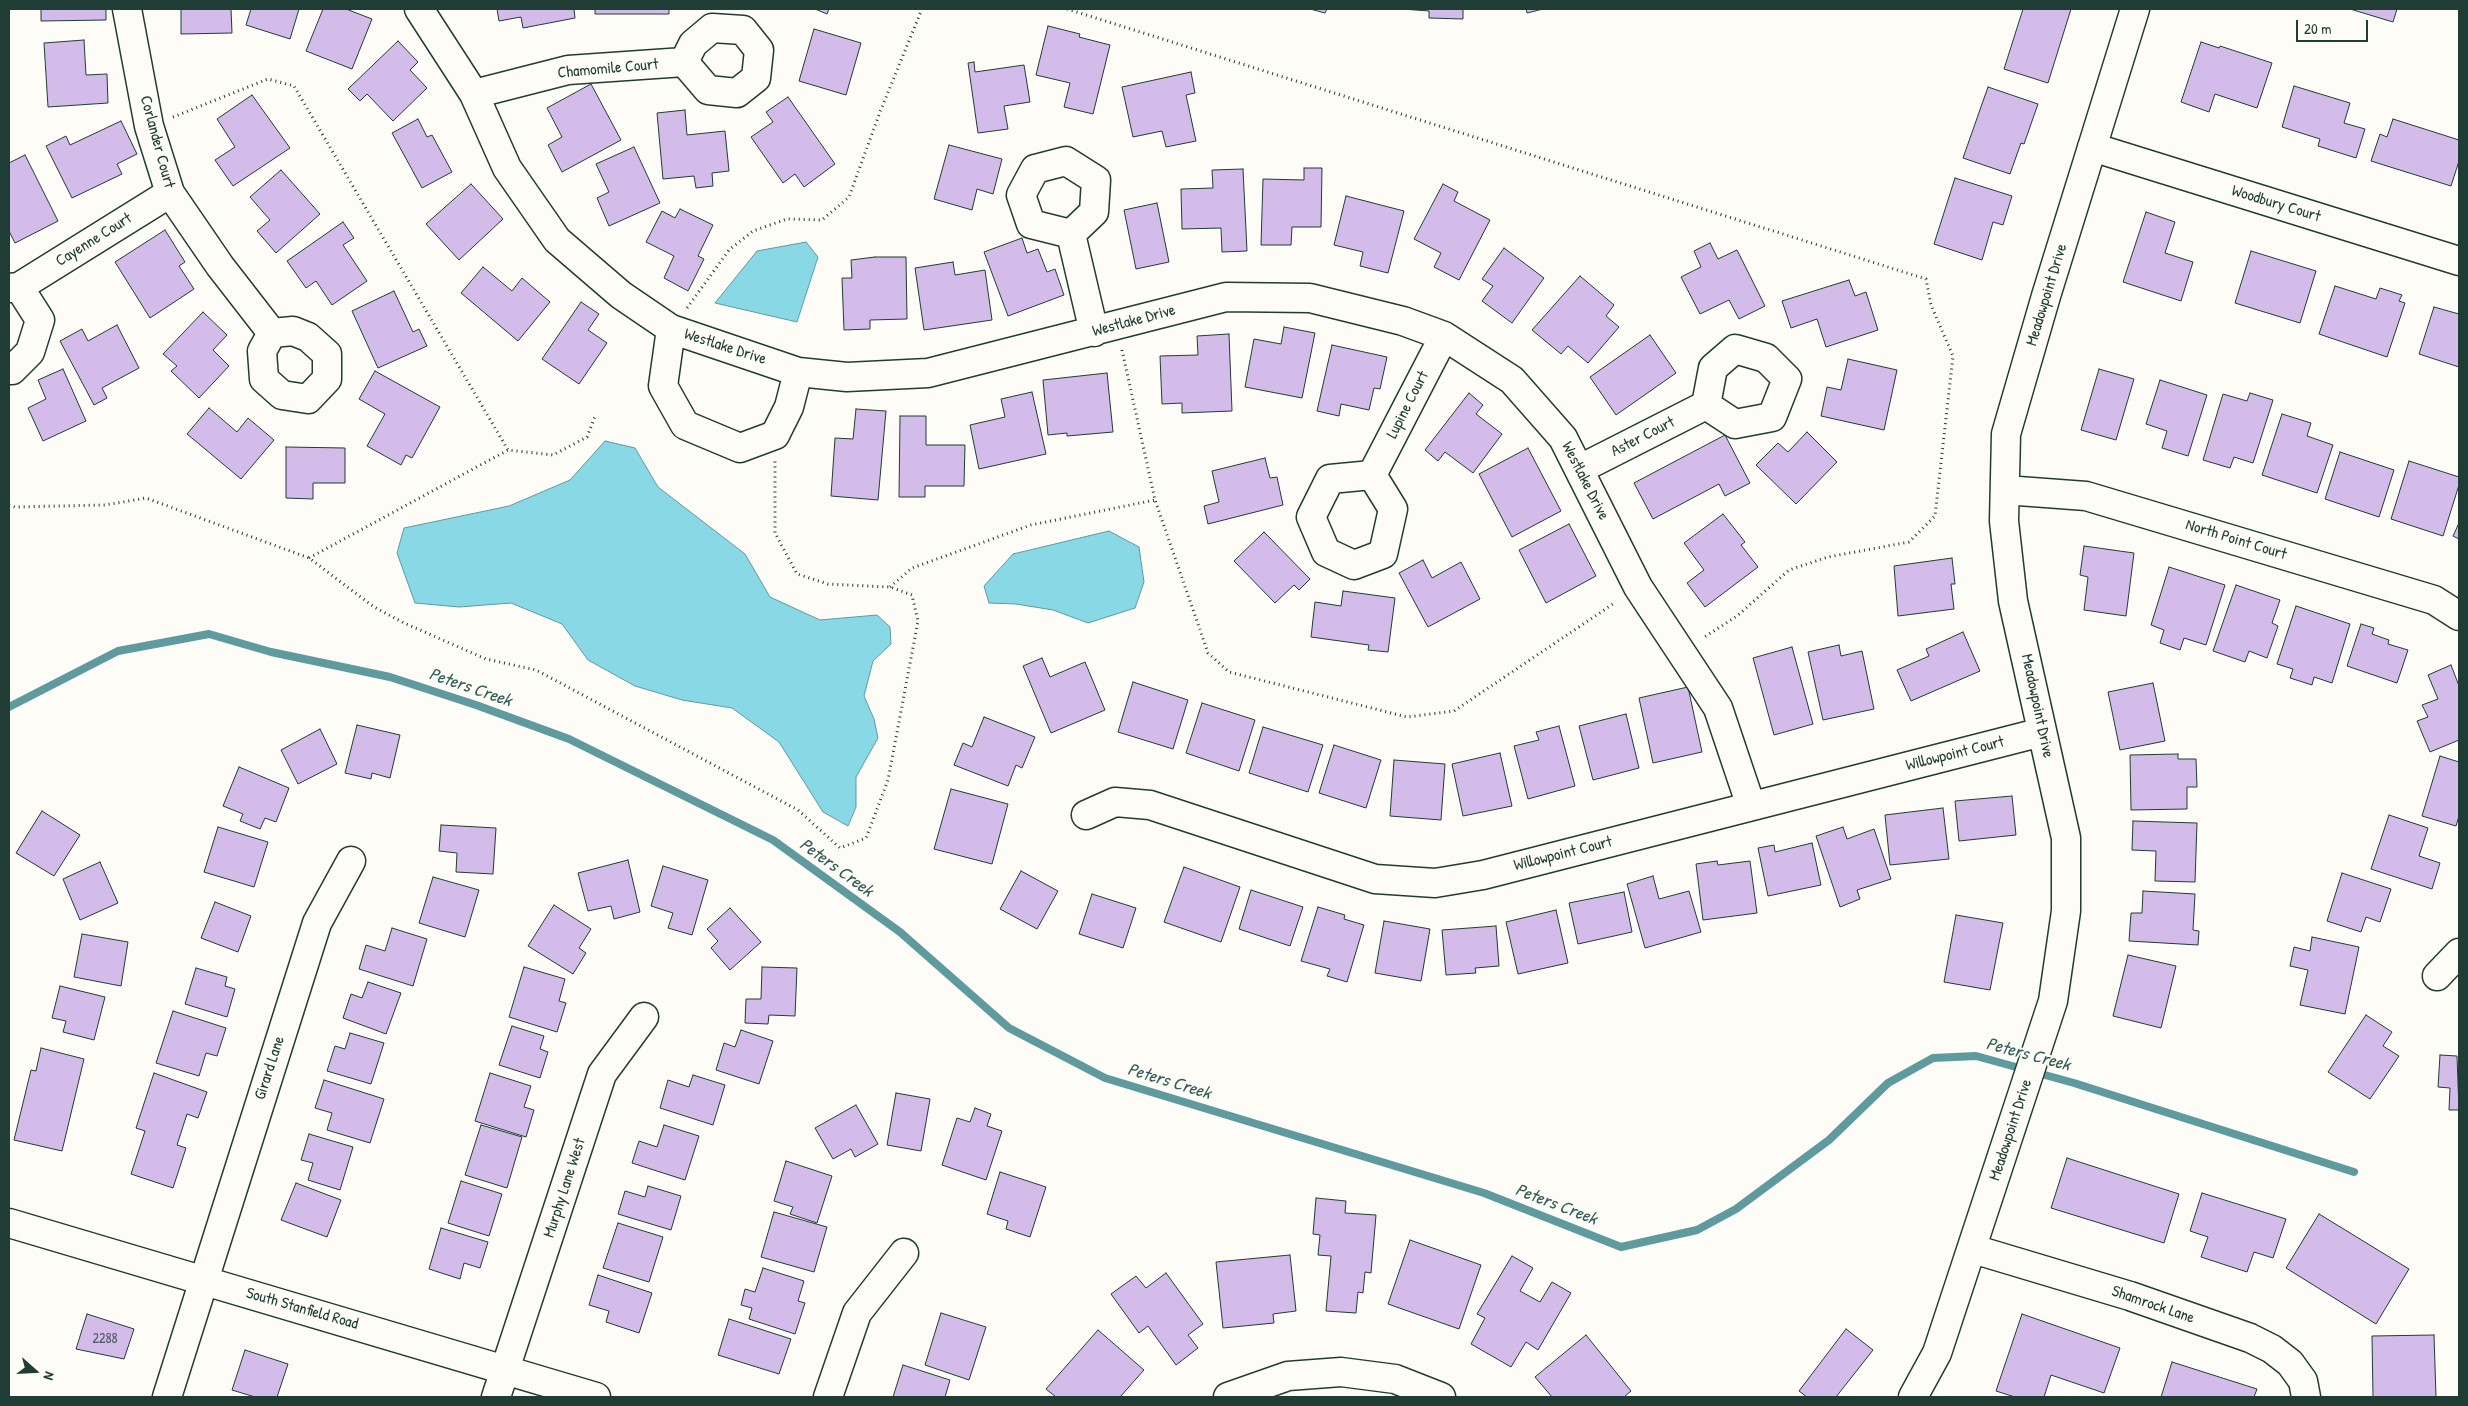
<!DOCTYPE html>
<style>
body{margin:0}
#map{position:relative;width:2468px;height:1406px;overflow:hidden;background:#fdfcf7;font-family:"Patrick Hand",sans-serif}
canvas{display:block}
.frame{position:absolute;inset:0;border:10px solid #1f3d34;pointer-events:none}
.north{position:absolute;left:10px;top:1346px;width:50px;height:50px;-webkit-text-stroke:4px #fdfcf7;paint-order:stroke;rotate:109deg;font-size:14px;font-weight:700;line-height:20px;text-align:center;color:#1f3d34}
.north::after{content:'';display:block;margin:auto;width:18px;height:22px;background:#1f3d34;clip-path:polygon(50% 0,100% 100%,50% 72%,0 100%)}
.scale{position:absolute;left:2296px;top:20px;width:72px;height:22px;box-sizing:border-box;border:2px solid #1f3d34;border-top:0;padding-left:6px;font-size:15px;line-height:18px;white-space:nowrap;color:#1f3d34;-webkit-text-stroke:4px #fdfcf7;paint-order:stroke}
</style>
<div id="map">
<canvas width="2468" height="1406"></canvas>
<div class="frame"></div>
<div class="north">N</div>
<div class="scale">20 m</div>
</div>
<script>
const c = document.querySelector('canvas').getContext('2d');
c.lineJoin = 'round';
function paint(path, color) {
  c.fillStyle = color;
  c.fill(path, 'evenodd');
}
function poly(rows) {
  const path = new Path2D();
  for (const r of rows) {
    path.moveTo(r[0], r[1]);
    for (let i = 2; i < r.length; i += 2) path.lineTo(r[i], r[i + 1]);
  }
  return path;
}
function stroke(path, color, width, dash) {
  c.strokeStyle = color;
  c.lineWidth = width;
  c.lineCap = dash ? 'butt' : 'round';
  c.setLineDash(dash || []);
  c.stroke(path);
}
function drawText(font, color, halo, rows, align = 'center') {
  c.font = font + ' "Patrick Hand",sans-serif';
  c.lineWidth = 4;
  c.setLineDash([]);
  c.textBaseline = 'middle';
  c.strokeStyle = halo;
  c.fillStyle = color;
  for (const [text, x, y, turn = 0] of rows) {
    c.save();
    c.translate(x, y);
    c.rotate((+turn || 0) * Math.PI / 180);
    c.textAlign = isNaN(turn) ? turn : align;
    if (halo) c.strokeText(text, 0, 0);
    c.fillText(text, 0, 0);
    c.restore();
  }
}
const water = poly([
 [806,242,818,257,797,322,715,303,757,251,806,242],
 [605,441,635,448,658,487,745,554,770,597,820,620,877,615,890,627,891,644,873,661,864,696,874,719,878,738,856,777,856,807,848,826,823,812,779,742,732,708,682,700,635,686,588,660,562,624,511,603,459,607,415,603,397,553,404,528,509,506,570,480,605,441],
 [1109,531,1139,547,1144,582,1135,608,1088,623,1053,610,1016,604,989,603,984,586,1013,554,1109,531]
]);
paint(water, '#89d8e6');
stroke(water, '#5f9a9f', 1);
stroke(poly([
 [9,707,118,651,209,634,271,652,390,677,476,705,569,739,773,840,900,932,1009,1028,1105,1078,1484,1193,1621,1247,1697,1230,1736,1209,1829,1140,1888,1083,1933,1058,1976,1056,2074,1083,2354,1172]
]), '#5f9a9f', 8);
const building = poly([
 [41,9,106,9,106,20,41,21,41,9],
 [181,9,231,9,232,33,181,34,181,9],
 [251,9,299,9,290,39,246,25,251,9],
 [323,9,346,9,372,19,352,69,306,51,323,9],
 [497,9,574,9,575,18,523,28,521,17,499,21,497,9],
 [595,9,669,9,669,14,595,14,595,9],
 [815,9,829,9,827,14,815,9],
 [1310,9,1327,9,1325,13,1310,9],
 [1402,9,1463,9,1463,19,1429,18,1429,11,1402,9],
 [1526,9,1543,9,1527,13,1526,9],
 [2023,9,2071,9,2048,83,2004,69,2023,9],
 [2350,9,2397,9,2393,22,2350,9],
 [1048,26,1080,34,1079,37,1110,45,1093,114,1064,107,1070,83,1036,75,1048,26],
 [814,29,861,43,846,95,799,81,814,29],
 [84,40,86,75,107,74,108,103,48,107,44,43,84,40],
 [398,41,418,62,410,70,427,88,393,121,367,94,360,101,348,89,398,41],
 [2201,42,2219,48,2220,46,2272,63,2257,108,2215,94,2209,112,2181,102,2201,42],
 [974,62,975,72,1024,65,1030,102,1004,106,1008,129,978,133,968,63,974,62],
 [1191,72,1195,93,1186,95,1196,141,1166,147,1162,131,1133,137,1122,87,1191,72],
 [591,84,621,140,562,172,548,145,562,137,547,108,591,84],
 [2294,86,2350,103,2344,123,2365,129,2356,158,2318,146,2320,139,2282,127,2294,86],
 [1988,87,2038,104,2024,144,2021,143,2010,174,1963,158,1988,87],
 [252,95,290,148,233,186,215,160,235,147,217,119,252,95],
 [788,97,835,164,804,187,795,174,783,183,751,137,773,122,766,112,788,97],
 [685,110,687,135,725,131,729,171,712,173,713,186,696,188,694,176,663,179,657,113,685,110],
 [418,119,427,137,432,135,452,172,422,188,392,133,418,119],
 [2393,119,2459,140,2459,161,2451,186,2371,161,2380,134,2387,137,2393,119],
 [121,121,137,154,117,164,122,174,72,198,46,146,66,136,70,145,121,121],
 [949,145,1002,159,993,194,977,189,972,210,934,199,949,145],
 [634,147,660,203,609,226,597,198,609,192,596,164,634,147],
 [25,155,58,221,15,243,9,231,9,163,25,155],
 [1304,168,1322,168,1321,227,1292,227,1291,245,1261,245,1263,179,1304,180,1304,168],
 [1243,169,1247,251,1222,252,1221,228,1182,229,1181,189,1213,188,1212,170,1243,169],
 [281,170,320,214,276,253,257,231,270,220,250,197,281,170],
 [1955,178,2012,196,2003,225,1993,222,1982,260,1934,244,1955,178],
 [471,184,503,219,459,260,426,224,471,184],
 [1443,184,1458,192,1454,201,1490,220,1459,280,1434,267,1441,253,1414,239,1443,184],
 [1346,196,1404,211,1388,273,1360,266,1363,252,1334,245,1346,196],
 [1157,203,1169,262,1136,269,1124,210,1157,203],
 [680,209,713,225,698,256,704,259,688,291,664,278,674,256,646,242,662,211,675,218,680,209],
 [2146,212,2175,222,2165,253,2193,262,2181,301,2123,282,2146,212],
 [343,222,354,238,343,245,367,281,332,305,316,281,306,288,287,261,343,222],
 [165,230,185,262,179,266,194,289,150,318,115,262,165,230],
 [1022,238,1027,253,1038,249,1047,272,1055,269,1064,295,1008,316,984,252,1022,238],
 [1710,243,1718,259,1737,250,1765,306,1739,319,1729,300,1700,314,1681,277,1701,267,1694,251,1710,243],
 [1504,248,1544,278,1512,323,1482,301,1493,286,1482,279,1504,248],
 [2251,251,2316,271,2300,323,2235,303,2251,251],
 [875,257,906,257,907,319,870,320,870,329,844,330,842,278,852,278,851,260,875,257],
 [953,262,955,275,985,270,992,320,924,330,915,268,953,262],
 [483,267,512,291,522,278,550,302,518,341,461,293,483,267],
 [1580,276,1614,305,1606,316,1619,327,1588,363,1568,346,1561,354,1532,330,1580,276],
 [1849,280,1855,296,1866,292,1878,330,1826,347,1817,319,1791,328,1782,301,1849,280],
 [2335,286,2376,299,2380,288,2402,295,2399,301,2405,303,2387,357,2319,334,2335,286],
 [394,291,413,332,419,329,427,346,378,368,352,311,394,291],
 [581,302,599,314,588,330,607,343,579,384,542,359,581,302],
 [2434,307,2459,314,2459,367,2419,354,2434,307],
 [203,312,227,335,213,350,229,366,199,398,171,371,177,366,163,354,203,312],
 [117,325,139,368,102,388,107,398,94,405,60,341,82,329,88,341,117,325],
 [1284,327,1315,333,1302,398,1245,387,1254,339,1281,344,1284,327],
 [1229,334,1232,411,1182,413,1182,403,1162,404,1160,356,1198,355,1197,336,1229,334],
 [1650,335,1676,373,1616,415,1590,377,1650,335],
 [1332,345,1387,357,1380,389,1374,388,1369,410,1341,404,1339,416,1317,411,1332,345],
 [1848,359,1897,370,1884,430,1821,416,1827,387,1841,390,1848,359],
 [63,369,86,421,43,441,28,408,46,399,38,380,63,369],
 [2099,369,2134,379,2116,440,2081,430,2099,369],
 [375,371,440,407,412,458,406,455,401,465,367,446,385,414,359,399,375,371],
 [1107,373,1113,432,1067,436,1067,433,1048,435,1043,380,1107,373],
 [2160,380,2207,395,2188,456,2162,448,2167,431,2146,424,2160,380],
 [1032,392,1046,454,979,469,970,425,1005,417,1001,399,1032,392],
 [1469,393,1483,405,1476,414,1502,434,1473,473,1445,452,1438,461,1425,450,1469,393],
 [2250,393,2273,400,2253,463,2234,457,2230,468,2203,460,2223,394,2247,401,2250,393],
 [209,408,237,432,248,418,274,440,241,479,187,434,209,408],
 [856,409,886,411,878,500,831,496,835,438,853,439,856,409],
 [2282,414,2311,423,2307,436,2333,445,2317,493,2262,475,2282,414],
 [900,416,926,416,926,445,965,445,964,486,925,486,925,497,899,497,900,416],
 [1807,432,1837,462,1796,504,1756,465,1778,443,1788,452,1807,432],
 [1725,435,1750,483,1725,496,1719,484,1653,519,1634,483,1725,435],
 [286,447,345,448,345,483,313,483,313,499,286,498,286,447],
 [1528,448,1561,511,1512,537,1479,474,1528,448],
 [2340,452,2394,470,2379,517,2325,499,2340,452],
 [1265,458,1270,478,1277,477,1283,505,1208,524,1204,506,1219,502,1212,471,1265,458],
 [2409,461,2459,477,2459,485,2443,536,2391,519,2409,461],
 [1723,514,1745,542,1741,545,1758,567,1705,607,1687,583,1704,570,1684,543,1723,514],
 [2459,523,2459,539,2453,536,2459,523],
 [1569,524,1596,576,1546,603,1519,550,1569,524],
 [1264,532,1310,579,1299,590,1294,585,1275,603,1234,561,1264,532],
 [2084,546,2134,553,2126,616,2084,610,2088,577,2080,575,2084,546],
 [1952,558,1955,584,1951,584,1954,609,1898,616,1894,566,1952,558],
 [1423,560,1432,578,1461,562,1480,599,1428,627,1399,573,1423,560],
 [2169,567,2225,585,2206,645,2184,638,2180,650,2160,643,2164,630,2151,625,2169,567],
 [2236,585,2280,600,2272,623,2278,626,2267,658,2249,651,2245,662,2213,651,2236,585],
 [1343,591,1395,598,1388,652,1368,650,1369,645,1311,637,1315,602,1341,606,1343,591],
 [2296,606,2350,624,2332,683,2314,677,2312,685,2290,678,2293,669,2277,664,2296,606],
 [2361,624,2374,628,2372,634,2389,640,2388,644,2408,650,2397,683,2347,666,2361,624],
 [1963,632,1980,671,1911,701,1897,670,1929,656,1926,649,1963,632],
 [1839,645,1841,656,1862,651,1874,709,1823,720,1808,652,1839,645],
 [1792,647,1813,724,1774,735,1753,658,1792,647],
 [1042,658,1050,677,1085,662,1105,710,1051,733,1023,666,1042,658],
 [2451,665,2459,686,2459,740,2430,752,2417,721,2428,717,2422,705,2438,699,2428,675,2451,665],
 [1133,682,1188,700,1173,749,1118,732,1133,682],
 [2153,683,2165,741,2120,750,2108,692,2153,683],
 [1688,687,1702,752,1653,763,1639,698,1688,687],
 [1202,703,1255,720,1239,771,1186,753,1202,703],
 [1626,714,1639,768,1593,780,1579,726,1626,714],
 [984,717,1035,737,1022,768,1016,765,1008,786,954,765,963,743,972,747,984,717],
 [357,725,400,735,390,778,372,773,371,779,345,773,357,725],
 [1559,726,1575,786,1528,799,1514,746,1539,740,1536,732,1559,726],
 [1263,727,1323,745,1308,792,1249,773,1263,727],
 [320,729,337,764,298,784,281,750,320,729],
 [1334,745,1381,760,1366,808,1319,793,1334,745],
 [1500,753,1512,806,1463,816,1452,764,1500,753],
 [2178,754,2178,759,2196,759,2197,787,2187,787,2187,809,2131,810,2130,755,2178,754],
 [2440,756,2459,762,2459,816,2456,826,2422,816,2440,756],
 [1394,760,1445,764,1441,820,1390,816,1394,760],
 [239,767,289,788,276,822,265,818,260,829,240,821,243,814,223,806,239,767],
 [951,789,1008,804,992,864,934,849,951,789],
 [2012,796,2016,835,1959,841,1955,801,2012,796],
 [1943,808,1949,859,1890,865,1885,815,1943,808],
 [42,811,80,835,54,876,16,853,42,811],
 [2389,815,2428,828,2419,856,2440,863,2432,889,2371,869,2389,815],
 [2133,821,2197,823,2195,882,2155,881,2156,851,2132,850,2133,821],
 [441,825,496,828,493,874,456,872,457,853,439,851,441,825],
 [218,827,268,842,254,887,204,872,218,827],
 [1843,827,1847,839,1874,829,1891,879,1857,890,1860,899,1840,907,1816,836,1843,827],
 [1812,843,1821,885,1768,896,1758,848,1774,845,1775,852,1812,843],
 [628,860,640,912,614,919,611,906,588,911,578,873,628,860],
 [1717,861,1718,865,1750,861,1757,913,1703,920,1696,864,1717,861],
 [100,862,118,903,80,920,63,879,100,862],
 [663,866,708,880,692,935,668,928,673,913,651,906,663,866],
 [1184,867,1240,887,1221,942,1164,922,1184,867],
 [1021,871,1058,891,1037,929,1000,909,1021,871],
 [2342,873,2391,889,2380,922,2366,917,2361,932,2327,921,2342,873],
 [1653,876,1659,899,1689,891,1701,932,1645,948,1627,884,1653,876],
 [433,877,479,890,465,937,419,923,433,877],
 [1251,890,1303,907,1290,946,1239,929,1251,890],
 [2143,891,2195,894,2193,930,2199,931,2198,945,2129,941,2131,913,2142,913,2143,891],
 [1624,892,1632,932,1578,944,1569,903,1624,892],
 [1092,894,1136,908,1123,948,1079,934,1092,894],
 [215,902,251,916,238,952,201,938,215,902],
 [554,905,591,929,579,948,586,953,573,974,528,946,554,905],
 [1318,907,1345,915,1344,919,1364,925,1347,982,1327,976,1330,969,1301,961,1318,907],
 [730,908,761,942,730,970,711,948,718,941,707,929,730,908],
 [1556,910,1568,963,1518,974,1506,922,1556,910],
 [1956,915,2003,923,1990,990,1944,982,1956,915],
 [1384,921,1430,929,1421,981,1375,973,1384,921],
 [1496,926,1499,966,1475,968,1476,973,1446,975,1442,930,1496,926],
 [392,928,427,939,413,986,359,969,366,945,385,951,392,928],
 [82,934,128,942,121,986,74,977,82,934],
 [2312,937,2359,947,2345,1014,2300,1005,2308,970,2290,966,2294,947,2310,951,2312,937],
 [2128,955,2176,966,2161,1028,2113,1016,2128,955],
 [524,967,565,979,559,1001,566,1003,557,1032,509,1017,524,967],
 [762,967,797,968,795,1016,769,1015,768,1024,745,1023,746,999,761,999,762,967],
 [196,968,227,977,225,986,235,989,227,1017,185,1004,196,968],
 [368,982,401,993,386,1034,343,1018,351,994,362,998,368,982],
 [60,986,105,997,94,1040,63,1032,66,1021,52,1018,60,986],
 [173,1011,226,1028,217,1056,206,1053,199,1076,156,1063,173,1011],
 [2366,1015,2392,1032,2383,1046,2399,1056,2370,1099,2328,1072,2366,1015],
 [512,1026,544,1036,540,1049,548,1052,540,1078,499,1065,512,1026],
 [741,1030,773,1041,759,1084,716,1070,724,1043,735,1047,741,1030],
 [350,1033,384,1043,371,1084,327,1071,335,1046,345,1049,350,1033],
 [41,1048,84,1059,62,1151,14,1140,31,1070,36,1071,41,1048],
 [2440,1055,2457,1056,2459,1110,2449,1110,2450,1088,2438,1087,2440,1055],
 [154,1073,207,1092,198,1118,187,1114,177,1145,186,1148,173,1188,131,1174,145,1131,136,1128,154,1073],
 [490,1073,531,1086,524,1107,534,1110,526,1137,475,1121,490,1073],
 [693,1075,725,1085,713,1125,660,1108,668,1080,689,1087,693,1075],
 [324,1080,384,1099,370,1143,327,1130,332,1113,315,1108,324,1080],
 [896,1093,930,1099,921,1151,887,1145,896,1093],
 [856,1105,878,1144,855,1157,851,1149,833,1159,815,1128,856,1105],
 [975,1108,991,1114,987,1126,1002,1131,986,1180,942,1165,957,1118,970,1122,975,1108],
 [481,1125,522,1137,507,1188,465,1175,481,1125],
 [664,1125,699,1136,685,1180,632,1163,639,1141,657,1147,664,1125],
 [309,1134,353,1147,340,1190,308,1180,313,1163,301,1160,309,1134],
 [2067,1158,2179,1194,2164,1243,2051,1208,2067,1158],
 [786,1161,832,1176,817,1223,790,1214,793,1207,774,1201,786,1161],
 [1000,1172,1046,1187,1030,1237,1006,1229,1008,1221,987,1214,1000,1172],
 [461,1181,502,1194,489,1236,448,1223,461,1181],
 [296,1183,341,1200,327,1237,281,1220,296,1183],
 [648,1186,681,1196,671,1230,618,1214,625,1191,645,1197,648,1186],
 [2202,1193,2286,1219,2273,1258,2254,1252,2247,1272,2201,1257,2208,1237,2190,1231,2202,1193],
 [1316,1198,1346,1201,1345,1213,1376,1215,1371,1273,1365,1272,1363,1293,1358,1292,1356,1313,1326,1311,1331,1256,1318,1255,1320,1235,1313,1234,1316,1198],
 [774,1212,827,1227,814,1272,761,1257,774,1212],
 [2319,1214,2409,1269,2376,1324,2286,1268,2319,1214],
 [618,1223,663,1237,649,1282,603,1268,618,1223],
 [441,1228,488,1242,480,1268,464,1263,460,1279,429,1269,441,1228],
 [1410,1240,1481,1265,1459,1329,1388,1304,1410,1240],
 [1290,1255,1296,1311,1273,1314,1274,1323,1223,1328,1216,1262,1290,1255],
 [1512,1256,1533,1268,1520,1291,1540,1302,1552,1282,1571,1293,1538,1350,1526,1342,1511,1367,1471,1344,1485,1318,1477,1314,1512,1256],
 [763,1268,804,1281,798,1301,805,1303,795,1334,749,1319,752,1308,741,1305,745,1289,755,1292,763,1268],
 [1166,1273,1203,1324,1188,1335,1198,1348,1176,1365,1148,1326,1139,1333,1111,1294,1136,1276,1146,1288,1166,1273],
 [598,1275,652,1293,639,1333,606,1322,609,1311,589,1305,598,1275],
 [941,1313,986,1327,969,1380,925,1365,941,1313],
 [87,1314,134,1329,124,1359,76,1349,87,1314],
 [2022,1314,2120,1348,2104,1393,2051,1375,2044,1397,2015,1397,1996,1391,2022,1314],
 [729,1319,791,1339,779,1374,718,1355,729,1319],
 [1846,1329,1873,1350,1836,1397,1807,1397,1799,1391,1846,1329],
 [1098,1330,1144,1370,1120,1397,1056,1397,1046,1389,1098,1330],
 [1586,1335,1631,1391,1624,1397,1552,1397,1535,1377,1586,1335],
 [2434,1335,2436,1397,2373,1397,2372,1336,2434,1335],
 [245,1350,288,1364,277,1397,255,1397,232,1390,245,1350],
 [2172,1362,2257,1389,2254,1397,2161,1397,2172,1362],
 [903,1365,950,1380,945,1397,893,1397,903,1365]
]);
paint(building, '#d3bbea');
stroke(building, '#1f3d34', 1);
const minor = poly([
 [127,9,149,126,170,193,220,266,272,333],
 [419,9,474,94,507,168,557,240,621,295,671,329,798,372,847,377,928,373,1226,297,1310,298,1403,321,1444,336,1512,380,1563,438,1638,587,1718,708,1751,806],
 [474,94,568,70,684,62,708,90,737,93,756,78,759,50,743,30,712,28,693,44,684,62],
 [2092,147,2459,261],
 [1071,234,1031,224,1021,195,1035,169,1066,161,1096,180,1094,212,1071,234,1094,332],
 [9,288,19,287,170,193],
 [671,329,663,386,685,425,740,448,775,435,789,407,798,372],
 [293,331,308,337,327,354,327,379,308,399,282,395,264,379,262,351,272,333,293,331],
 [9,370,12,370,30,352,40,320,19,287],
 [1580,469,1706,405,1735,424,1772,417,1787,379,1766,358,1735,349,1713,368,1706,405],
 [1372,475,1393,509,1383,554,1354,565,1326,552,1311,517,1330,479,1372,475,1444,336],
 [2005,490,2086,496,2434,600,2459,616],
 [1086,815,1115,802,1150,805,1375,879,1435,883,1483,875,2042,732],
 [2437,976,2459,953],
 [9,1223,596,1397],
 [1973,1249,2130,1296,2250,1338,2272,1349,2290,1363,2303,1381,2306,1397],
 [167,1397,317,923,351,861],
 [496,1397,602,1074,644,1017],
 [828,1397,857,1313,904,1253],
 [1228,1397,1288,1376,1341,1372,1395,1379,1441,1397],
 [1913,1397,1937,1353,2053,1001,2066,911,2066,838,2013,601,2004,521,2006,434,2046,296,2135,9]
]);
stroke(minor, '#1f3d34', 31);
stroke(poly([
 [1067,9,1926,279,1931,305,1953,356,1935,516,1909,542,1828,557,1789,570,1737,616,1703,638],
 [173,117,268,79,294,86,508,450],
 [687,308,729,250,753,231,787,219,822,220,849,197,880,112,922,9],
 [1122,350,1155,500,1208,653,1229,672,1407,717,1454,711,1616,602],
 [9,505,15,507,105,505,146,498,309,558,374,607,404,623,486,659,536,670,798,810,840,848,866,838,888,780,918,621,912,595,890,587,828,584,797,574,775,533,775,461],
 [309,558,508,450,553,455,587,437,596,414],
 [890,587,912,568,1031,525,1155,500]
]), '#1f3d34', 3, [1, 4]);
stroke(minor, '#fdfcf7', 28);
drawText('14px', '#4c5c62', null, [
 ["2288",105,1339]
]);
drawText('16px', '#1f3d34', '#fdfcf7', [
 ["Chamomile Court",608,69,-5],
 ["Corlander Court",157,142,75],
 ["Woodbury Court",2276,204,17],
 ["Cayenne Court",94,240,-32],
 ["Meadowpoint Drive",2047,295,-73],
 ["Westlake Drive",1134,321,-15],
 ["Westlake Drive",725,347,18],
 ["Lupine Court",1408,405,-63],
 ["Aster Court",1643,437,-27],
 ["Westlake Drive",1585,481,63],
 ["North Point Court",2236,540,17],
 ["Meadowpoint Drive",2037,706,78],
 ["Willowpoint Court",1955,754,-14],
 ["Willowpoint Court",1563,854,-14],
 ["Girard Lane",270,1068,-72],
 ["Meadowpoint Drive",2011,1130,-72],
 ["Murphy Lane West",565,1188,-72],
 ["Shamrock Lane",2153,1305,19],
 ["South Stanfield Road",302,1309,16]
]);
drawText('italic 18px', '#345c58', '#fdfcf7', [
 ["Peters Creek",470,688,19],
 ["Peters Creek",836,868,36],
 ["Peters Creek",2028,1055,15],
 ["Peters Creek",1169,1082,17],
 ["Peters Creek",1556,1205,21]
]);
</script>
